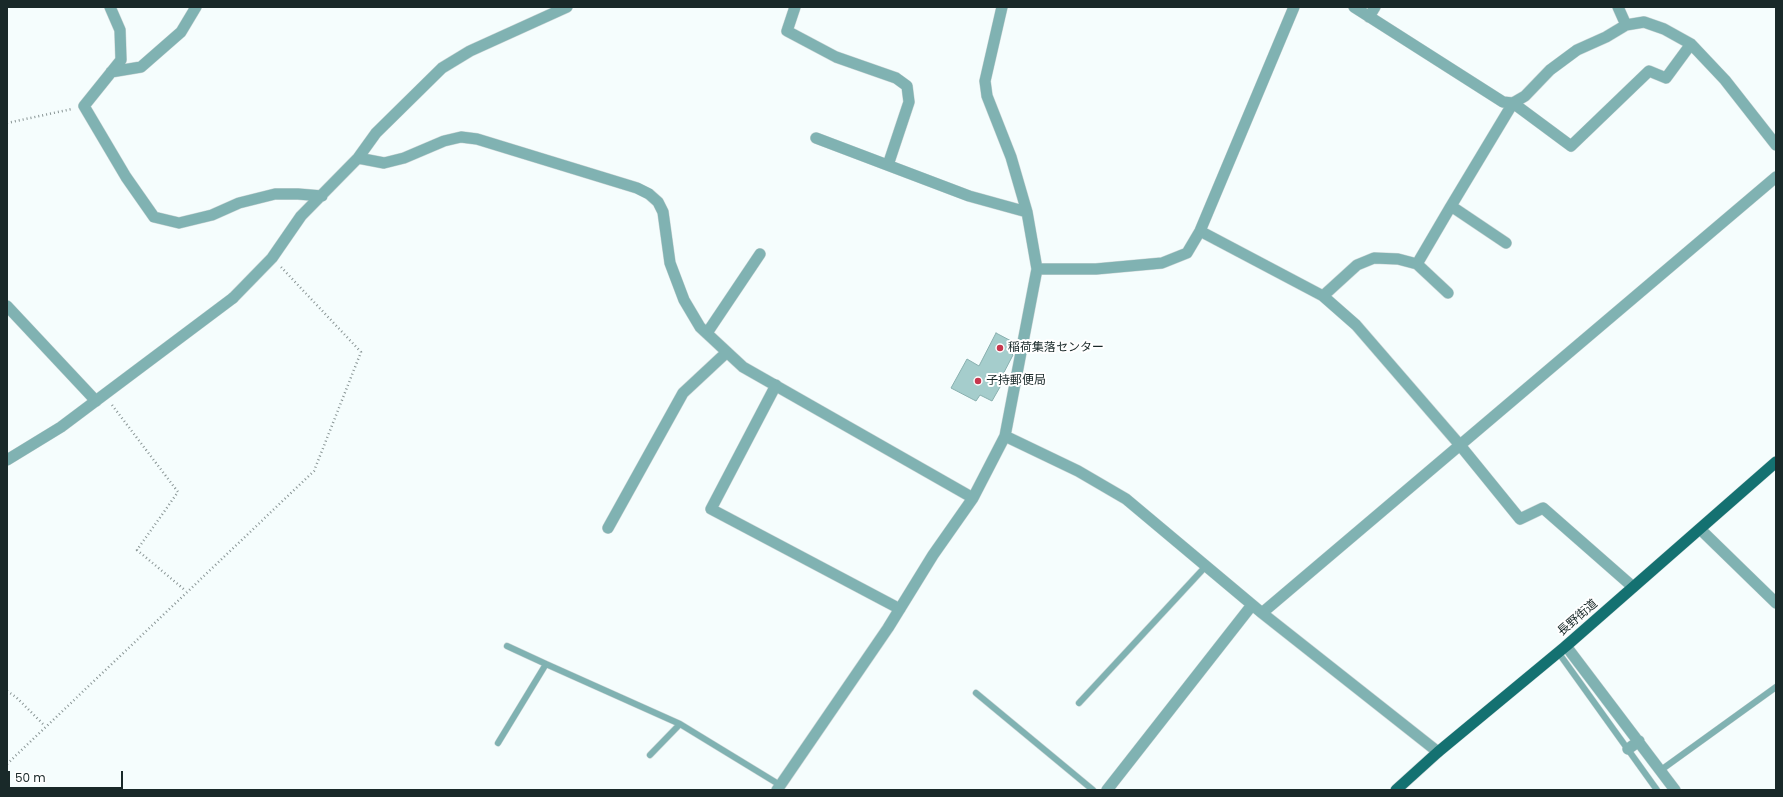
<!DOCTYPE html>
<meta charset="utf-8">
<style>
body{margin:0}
#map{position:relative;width:1783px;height:797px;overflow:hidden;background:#f5fdfd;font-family:Poppins,sans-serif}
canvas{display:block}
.frame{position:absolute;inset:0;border:8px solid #192929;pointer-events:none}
.scale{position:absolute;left:8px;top:771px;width:115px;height:18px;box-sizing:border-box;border:2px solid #192929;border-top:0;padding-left:5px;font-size:12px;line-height:14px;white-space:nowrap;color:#192929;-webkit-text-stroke:3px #fff;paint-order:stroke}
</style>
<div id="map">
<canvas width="1783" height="797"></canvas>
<div class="frame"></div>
<div class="scale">50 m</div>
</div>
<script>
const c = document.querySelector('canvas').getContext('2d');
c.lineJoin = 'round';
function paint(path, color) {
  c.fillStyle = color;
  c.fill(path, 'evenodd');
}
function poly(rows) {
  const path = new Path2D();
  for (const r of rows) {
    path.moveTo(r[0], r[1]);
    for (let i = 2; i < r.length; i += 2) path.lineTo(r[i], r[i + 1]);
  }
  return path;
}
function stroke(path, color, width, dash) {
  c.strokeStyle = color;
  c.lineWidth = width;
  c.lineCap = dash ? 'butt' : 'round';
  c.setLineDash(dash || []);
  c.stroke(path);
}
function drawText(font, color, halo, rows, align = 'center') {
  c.font = font + ' Poppins,"Noto Sans JP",sans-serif';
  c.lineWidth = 4;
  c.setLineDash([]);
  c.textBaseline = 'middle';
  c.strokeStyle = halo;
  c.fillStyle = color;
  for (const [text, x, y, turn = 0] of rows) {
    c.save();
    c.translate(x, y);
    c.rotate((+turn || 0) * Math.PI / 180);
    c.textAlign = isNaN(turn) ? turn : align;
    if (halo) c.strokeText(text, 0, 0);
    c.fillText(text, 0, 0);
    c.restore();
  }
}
const building = poly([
 [996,333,1015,343,1010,352,1013,355,1001,378,1004,380,992,401,980,395,976,401,951,388,967,359,979,366,996,333]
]);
paint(building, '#a5cdcc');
stroke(building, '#89b0af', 1);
const service = poly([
 [1558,652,1657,790],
 [546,664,680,724,650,755],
 [976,693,1093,790],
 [1079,703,1206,566],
 [680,724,780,785],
 [498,743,546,664,507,646],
 [1661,770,1776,687]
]);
const minor = poly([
 [110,7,120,30,121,60,84,106,126,177,154,217,179,223,212,215,239,203,275,194,298,194,322,196],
 [795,7,787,31,836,57,896,78,907,86,909,102,888,165],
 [1354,7,1503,102,1513,103,1525,96,1550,70,1577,50,1606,37,1626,25,1644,22,1664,29,1691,44,1725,80,1776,145],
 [1618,7,1626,25],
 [1369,17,1375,7],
 [111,72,141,67,181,32,196,7],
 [816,138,969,196,1027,212],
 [358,158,384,163,404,158,444,141,461,137,477,139,637,188,649,194,658,202,663,212,670,263,684,300,700,327,743,367,973,498],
 [1200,231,1323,296,1356,325,1459,444,1520,519,1543,508,1633,587],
 [1506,243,1451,206,1513,103,1571,146,1649,71,1666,78,1691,44],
 [1417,264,1448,293],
 [1037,269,1096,269,1162,263,1187,253,1200,231,1294,7],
 [1323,296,1357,265,1374,258,1398,259,1417,264,1451,206],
 [233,298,272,258,301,216,358,158,376,133,442,68,470,51,567,7],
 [7,306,96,401],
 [707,333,760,254],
 [776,385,711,509,900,609],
 [1005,436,1078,471,1126,499,1262,613,1438,752],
 [608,528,683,393,727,352],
 [1700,529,1776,603],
 [1262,613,1776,177],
 [1566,646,1675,790],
 [1628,749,1639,741],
 [777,790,888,628,933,555,973,498,1005,436,1037,269,1027,212,1011,157,987,96,985,81,1002,7],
 [1107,790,1252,605]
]);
const tertiary = poly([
 [7,460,61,427,233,298]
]);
const primary = poly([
 [1396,790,1438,752,1566,646,1776,462]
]);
stroke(service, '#cdd7d7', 7);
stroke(minor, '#cdd7d7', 12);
stroke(tertiary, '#cdd7d7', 12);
stroke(primary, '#cdd7d7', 12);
stroke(poly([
 [7,123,72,109],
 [112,405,178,492,137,550,186,591],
 [7,691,16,697,45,726],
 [7,764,314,471,361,352,281,267]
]), '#899595', 2.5, [1, 3]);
stroke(service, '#80b2b2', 6);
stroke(minor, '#80b2b2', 11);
stroke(tertiary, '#80b2b2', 11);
stroke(primary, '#147171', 11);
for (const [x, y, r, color] of [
 [1000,348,4,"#c7374e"],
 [978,381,4,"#c7374e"]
]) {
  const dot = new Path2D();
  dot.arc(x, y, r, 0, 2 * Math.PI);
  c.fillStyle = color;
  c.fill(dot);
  stroke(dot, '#fff', 1.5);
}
drawText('12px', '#192929', '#fff', [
 ["稲荷集落センター",1008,348],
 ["子持郵便局",986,381]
], 'left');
drawText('12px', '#192929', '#fff', [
 ["長野街道",1578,618,-41]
]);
</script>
